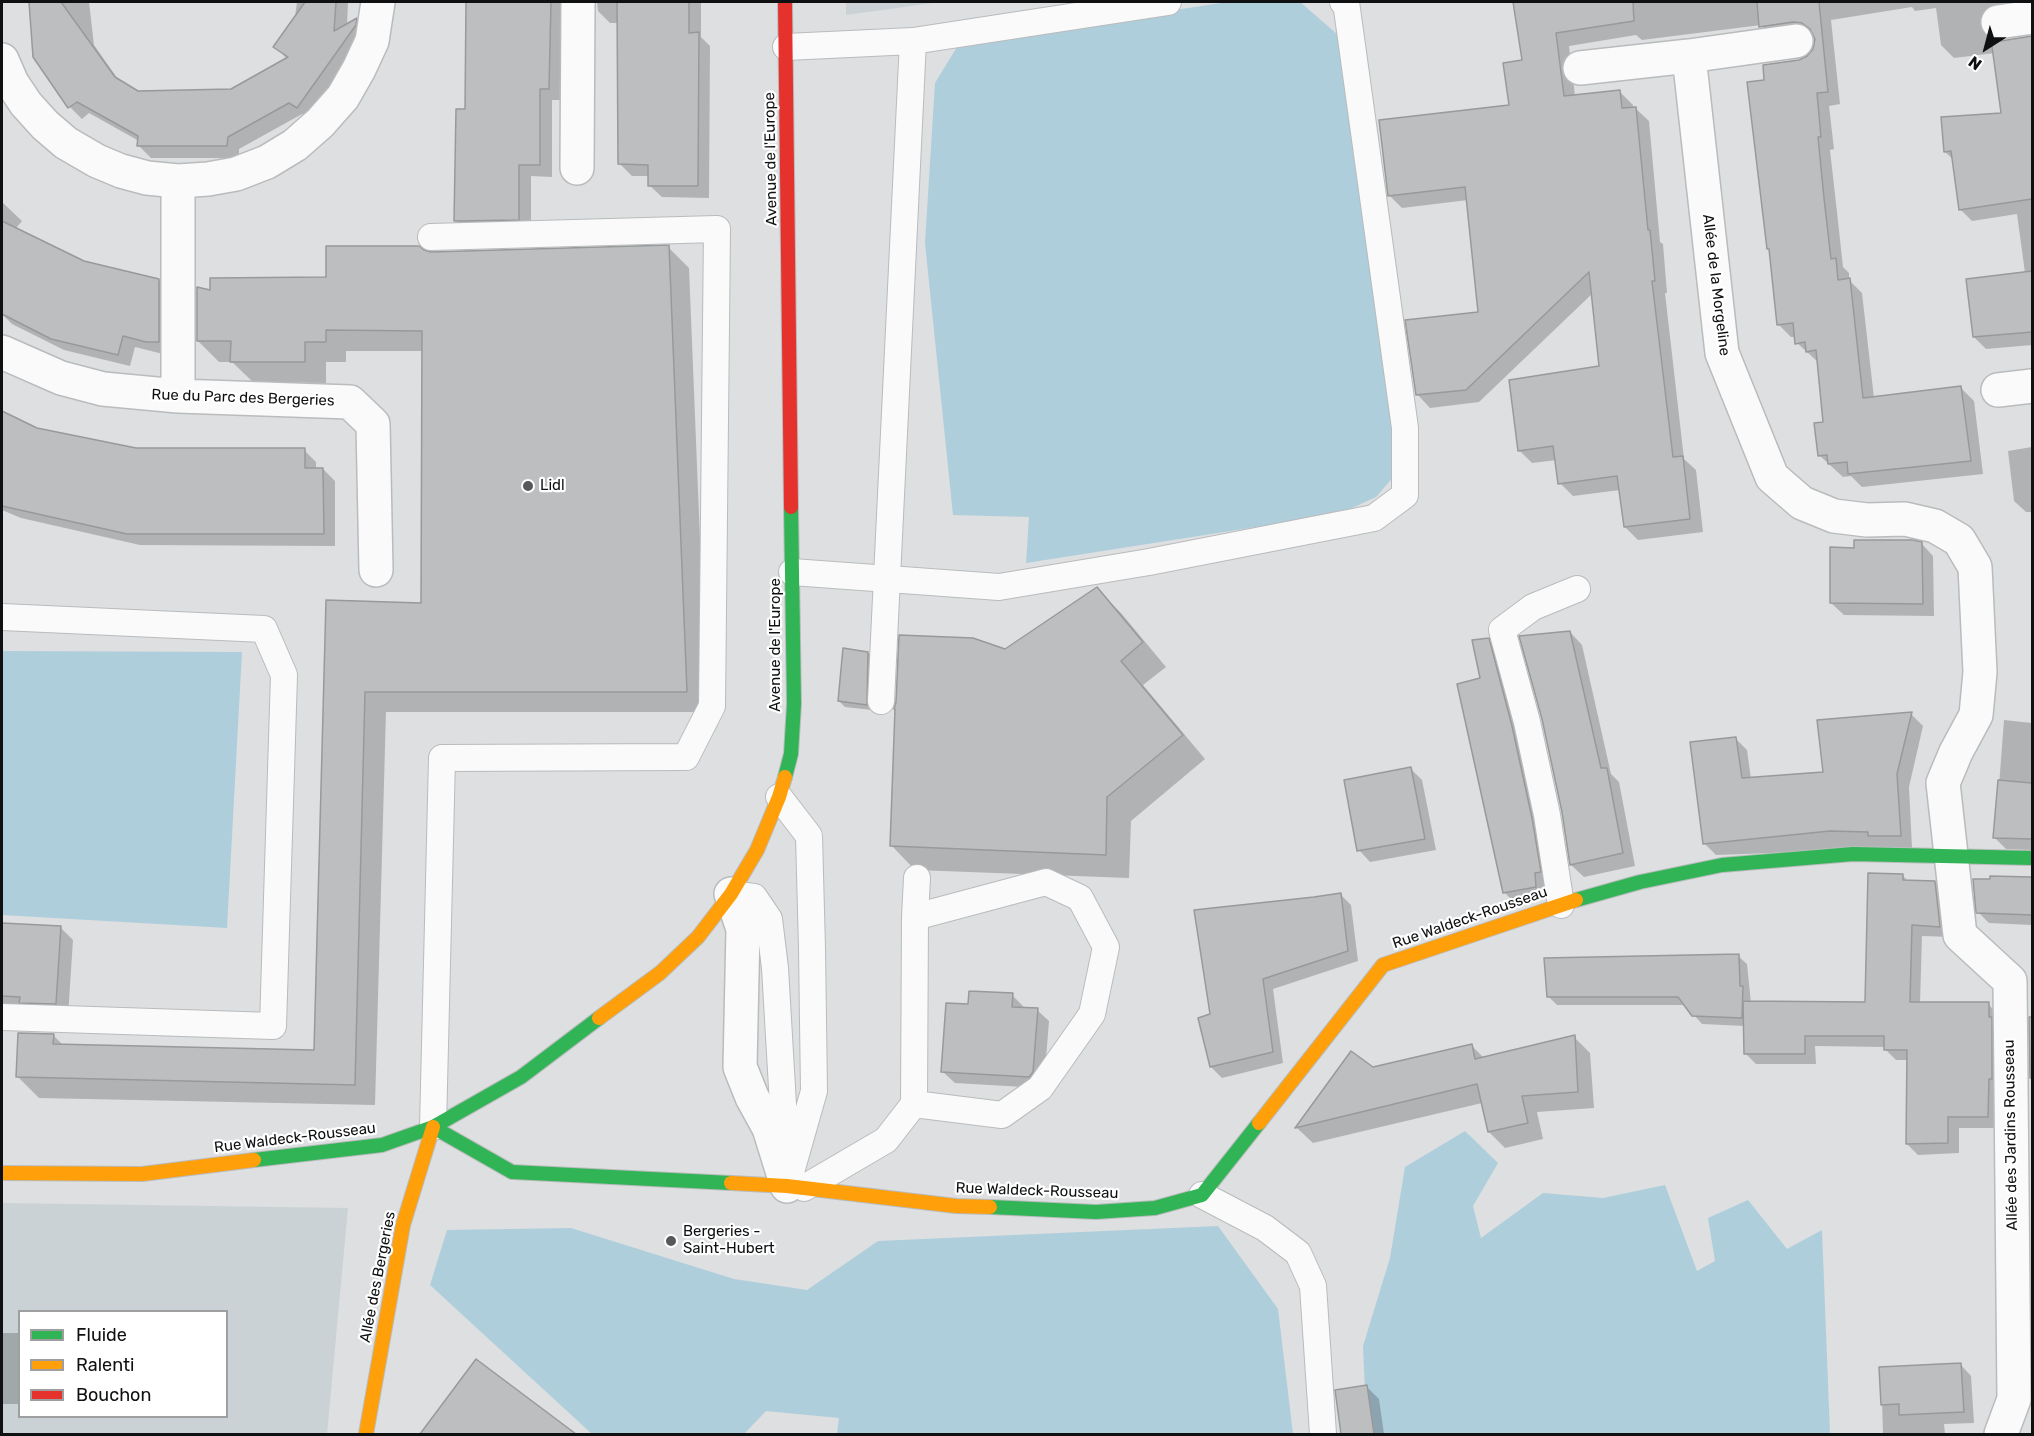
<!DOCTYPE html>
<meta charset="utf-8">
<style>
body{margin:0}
#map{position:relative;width:2034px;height:1436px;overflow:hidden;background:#dddfe1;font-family:Rubik,sans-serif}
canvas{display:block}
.frame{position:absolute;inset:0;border:3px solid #0f1011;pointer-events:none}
.legend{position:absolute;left:18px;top:1310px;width:210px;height:108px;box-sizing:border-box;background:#fff;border:2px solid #9f9fa0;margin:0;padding:8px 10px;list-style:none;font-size:18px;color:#0f1011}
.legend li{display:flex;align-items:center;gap:12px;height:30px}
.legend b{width:30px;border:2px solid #9f9fa0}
.north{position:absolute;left:1956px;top:18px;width:60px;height:60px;-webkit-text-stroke:4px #fff;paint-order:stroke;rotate:216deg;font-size:16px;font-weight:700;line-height:24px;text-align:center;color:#0f1011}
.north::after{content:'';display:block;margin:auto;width:21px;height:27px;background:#0f1011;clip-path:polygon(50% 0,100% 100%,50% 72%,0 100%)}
</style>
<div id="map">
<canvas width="2034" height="1436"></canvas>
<div class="frame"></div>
<ul class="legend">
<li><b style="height:8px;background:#30b455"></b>Fluide</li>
<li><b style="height:8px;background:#ff9f0a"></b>Ralenti</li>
<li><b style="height:8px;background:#e5322d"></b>Bouchon</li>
</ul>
<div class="north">N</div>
</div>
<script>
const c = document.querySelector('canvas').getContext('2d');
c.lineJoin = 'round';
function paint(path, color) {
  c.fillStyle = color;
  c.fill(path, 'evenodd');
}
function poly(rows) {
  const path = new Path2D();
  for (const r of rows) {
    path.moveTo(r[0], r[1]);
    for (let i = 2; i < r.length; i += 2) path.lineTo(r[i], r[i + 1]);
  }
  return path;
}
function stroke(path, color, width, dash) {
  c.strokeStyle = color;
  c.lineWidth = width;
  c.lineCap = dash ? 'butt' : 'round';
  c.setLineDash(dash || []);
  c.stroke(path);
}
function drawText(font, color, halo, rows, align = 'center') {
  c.font = font + ' Rubik,sans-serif';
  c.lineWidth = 4.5;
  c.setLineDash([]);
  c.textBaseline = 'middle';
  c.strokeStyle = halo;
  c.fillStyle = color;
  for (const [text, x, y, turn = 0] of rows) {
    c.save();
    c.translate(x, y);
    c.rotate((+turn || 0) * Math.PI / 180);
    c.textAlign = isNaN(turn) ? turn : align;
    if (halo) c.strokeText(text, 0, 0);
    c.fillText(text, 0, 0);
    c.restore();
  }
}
paint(poly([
 [846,2,940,2,846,15],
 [2,1203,348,1208,327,1434,2,1434],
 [20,1312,226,1312,226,1416,20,1416]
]), '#cad2d5');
paint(poly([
 [1228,2,1300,2,1337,34,1401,444,1395,475,1376,497,1339,514,1026,563,1029,517,953,515,925,243,935,83,957,47,977,40],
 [2,651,242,652,227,928,2,915],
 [1465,1131,1498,1163,1473,1206,1481,1238,1543,1193,1603,1198,1665,1185,1697,1271,1715,1261,1708,1218,1748,1200,1787,1249,1822,1230,1830,1434,1367,1434,1363,1346,1390,1258,1405,1167],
 [1218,1226,1278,1309,1293,1434,837,1434,839,1418,766,1411,744,1434,592,1434,430,1285,447,1230,571,1228,734,1279,807,1290,878,1241]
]), '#afcedb');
paint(poly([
 [31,2,89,2,94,45,120,82,138,92,231,91,287,59,275,46,295,17,297,2,348,2,347,25,356,20,368,31,309,119,302,114,239,149,239,158,151,158,139,146,139,141,89,113,82,119,70,107,34,56],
 [467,2,577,2,563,23,561,100,552,100,552,177,531,176,531,231,468,233,456,221,467,110],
 [597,2,701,2,701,37,710,46,709,198,662,197,649,185,649,176,632,176,620,164,619,23,610,23,598,11],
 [1514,2,2032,2,1993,29,1992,40,2001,42,2032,37,2032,345,1986,349,1974,337,2025,273,2017,214,1972,221,1960,209,1954,160,1945,152,2003,114,1995,53,1954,58,1941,45,1936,8,1915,11,1912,7,1831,20,1840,104,1829,106,1834,149,1830,150,1837,212,1843,267,1849,273,1849,280,1862,293,1874,398,1961,388,1974,401,1983,474,1862,487,1851,476,1843,477,1819,455,1825,424,1818,362,1797,343,1796,337,1791,337,1778,324,1765,81,1808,57,1815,49,1816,39,1815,36,1807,35,1774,40,1761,25,1642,40,1636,35,1569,46,1575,96,1620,92,1633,105,1633,108,1635,108,1649,121,1660,242,1663,244,1667,293,1665,293,1684,459,1696,470,1703,532,1638,540,1625,527,1620,490,1573,496,1560,483,1557,460,1532,463,1519,450,1600,368,1593,293,1479,402,1430,408,1417,394,1480,313,1468,200,1402,208,1389,195,1510,107,1524,62],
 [2,202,22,221,2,245],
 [34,238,84,262,158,280,171,292,171,353,159,353,135,347,130,366,64,350,12,324,2,314,2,310],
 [668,247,689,268,707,712,386,712,375,1105,39,1098,18,1077,53,1035,64,1046,316,1051,328,602,423,605,423,351,346,351,346,362,326,362,326,383,253,382,232,362,219,362,198,341,212,292,327,279,424,252,431,254],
 [2,413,37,429,136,450,304,450,316,462,316,470,323,469,335,481,335,546,140,545,21,518,2,510],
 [2032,447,2032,512,2026,512,2014,501,2008,451],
 [1921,543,1933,556,1934,616,1844,615,1831,603,1856,549],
 [1097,589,1121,613,1166,667,1143,685,1205,759,1131,821,1129,878,915,870,892,846,1005,651],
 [1570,632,1582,645,1611,774,1619,782,1635,866,1584,877,1571,865,1563,812],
 [1488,640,1500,652,1543,830,1547,898,1516,904,1504,892,1482,679],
 [868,653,874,659,872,710,845,707,839,701],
 [1911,714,1923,726,1909,787,1912,848,1716,855,1704,843,1735,738,1747,750,1751,779,1825,773],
 [2004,720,2032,723,2032,850,2006,849,1995,838],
 [1410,768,1422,780,1436,850,1370,862,1359,850],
 [1902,875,1909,882,1934,882,1946,893,1951,937,1922,936,1920,1004,1988,1004,1999,1015,1999,1128,1959,1128,1959,1153,1918,1155,1907,1144,1908,1060,1896,1060,1885,1049,1885,1047,1815,1046,1816,1064,1756,1064,1745,1053,1745,1026,1702,1024,1685,1005,1557,1005,1548,996,1738,956,1747,964,1751,1003,1867,1003],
 [1991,877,2032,878,2032,925,1989,923,1978,912],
 [1340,894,1351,905,1358,961,1273,989,1283,1063,1222,1078,1211,1067,1211,1015],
 [2,924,60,927,73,940,68,1016,2,1007],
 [1012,995,1024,1007,1024,1009,1037,1010,1049,1021,1044,1084,1041,1088,955,1083,943,1072,970,1006],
 [2031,1018,2032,1018,2032,1079,2031,1078],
 [1574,1037,1590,1053,1594,1108,1537,1112,1543,1139,1505,1148,1489,1132,1482,1103,1313,1143,1297,1128,1352,1053,1373,1068,1472,1046,1484,1058],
 [2,1333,20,1333,20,1404,2,1404],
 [477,1362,574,1434,422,1434],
 [1960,1364,1971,1376,1974,1423,1944,1424,1945,1434,1883,1434,1881,1368],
 [1367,1387,1379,1399,1384,1434,1343,1434,1337,1391]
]), '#0003');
const building = poly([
 [29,2,61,2,115,77,138,91,231,89,288,57,273,47,305,2,336,2,334,31,357,18,356,25,297,108,289,103,228,137,227,146,137,146,138,136,77,102,68,108,33,57,29,2],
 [466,2,551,2,549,89,540,89,540,165,519,165,519,220,454,221,456,109,465,109,466,2],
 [617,2,689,2,689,33,699,32,698,186,648,186,648,165,618,164,617,2],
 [1513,2,1633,2,1634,21,1556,33,1564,96,1620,90,1622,108,1636,107,1648,230,1650,230,1655,281,1652,281,1673,457,1683,456,1690,519,1624,527,1617,476,1558,484,1553,446,1518,451,1509,380,1599,366,1589,272,1466,390,1416,395,1405,320,1478,312,1465,187,1388,196,1379,120,1509,105,1503,63,1522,60,1513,2],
 [1757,2,1819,2,1828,92,1817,93,1821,137,1818,137,1824,198,1831,259,1836,258,1838,280,1850,278,1863,398,1961,386,1971,461,1848,474,1847,462,1828,464,1827,455,1818,456,1814,423,1823,422,1816,350,1806,352,1805,342,1795,344,1793,323,1777,325,1769,249,1767,249,1747,82,1764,80,1763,65,1799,60,1807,56,1813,49,1815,39,1810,29,1802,23,1793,22,1759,27,1757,2],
 [2032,36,2032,199,1959,210,1951,151,1944,152,1941,117,2001,113,1991,39,2001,41,2032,36],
 [2,221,84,261,159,279,159,342,146,342,123,336,118,355,51,339,2,314,2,221],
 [669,245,687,692,365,692,355,1085,16,1077,18,1033,54,1034,53,1044,314,1050,326,600,421,603,422,331,326,330,326,342,305,342,305,362,230,362,231,341,197,341,197,287,210,290,210,278,326,277,326,246,419,246,424,250,431,252,669,245],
 [2032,271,2032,332,1973,337,1966,279,2032,271],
 [2,411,37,428,136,448,305,448,305,468,323,468,324,534,127,534,2,506,2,411],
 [1854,540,1913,540,1922,542,1923,604,1830,603,1830,547,1854,548,1854,540],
 [1097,587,1143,642,1121,661,1183,735,1107,797,1106,855,890,846,895,709,894,709,896,702,899,635,973,638,1005,649,1097,587],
 [1570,631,1601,768,1607,768,1623,853,1570,865,1562,812,1542,719,1519,636,1570,631],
 [1489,638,1512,726,1532,818,1541,872,1535,873,1536,887,1503,893,1457,684,1480,678,1472,640,1489,638],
 [843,648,868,652,867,705,838,701,843,648],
 [1912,712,1897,774,1901,836,1868,836,1868,832,1830,831,1703,844,1690,742,1736,737,1742,778,1823,772,1817,720,1912,712],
 [1411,767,1425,839,1357,851,1344,780,1411,767],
 [1998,780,2032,783,2032,839,1993,838,1998,780],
 [1868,873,1903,874,1903,880,1935,881,1940,927,1912,925,1910,1002,1989,1002,1989,1017,1992,1017,1992,1079,1989,1079,1988,1117,1948,1117,1948,1143,1906,1144,1907,1050,1884,1050,1884,1036,1805,1036,1805,1054,1744,1054,1743,1001,1865,1002,1868,873],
 [1990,876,2032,877,2032,915,1976,913,1973,879,1990,879,1990,876],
 [1341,893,1348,951,1263,979,1273,1052,1210,1067,1198,1018,1210,1014,1194,910,1314,897,1341,893],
 [2,923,61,926,56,1004,19,1003,20,997,2,996,2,923],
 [1739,954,1740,986,1743,986,1742,1018,1692,1016,1678,997,1547,997,1544,958,1739,954],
 [969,991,1013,993,1012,1007,1038,1008,1033,1072,1029,1077,941,1072,946,1003,968,1004,969,991],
 [2029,1017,2032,1017,2032,1078,2030,1078,2029,1017],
 [1575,1035,1578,1092,1522,1096,1528,1123,1488,1132,1477,1084,1295,1128,1351,1051,1373,1067,1472,1044,1475,1059,1575,1035],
 [476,1359,576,1434,420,1434,476,1359],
 [1961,1363,1964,1412,1899,1415,1899,1404,1881,1405,1879,1367,1961,1363],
 [1367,1385,1374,1434,1341,1434,1335,1390,1367,1385]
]);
paint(building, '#bdbebf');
stroke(building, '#98999a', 1.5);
const lane = poly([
 [786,47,913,41,1168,2],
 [431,237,717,229,712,706,686,757,442,758,433,1127],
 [792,572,999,587,1149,562,1374,518,1405,495,1405,428,1346,2,1343,2],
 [2,617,264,629,284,675,273,1026,2,1017],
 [881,701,913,41],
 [779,797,809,836,812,949,814,1091,787,1186],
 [731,894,754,897,769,919,775,968,786,1156],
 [1561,905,1547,815,1527,722,1502,630,1533,607,1577,589],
 [914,1104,1002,1115,1040,1088,1092,1014,1106,947,1080,898,1046,882,915,917],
 [804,1188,886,1140,914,1104,915,917,917,878],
 [1202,1195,1265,1228,1298,1253,1313,1286,1323,1434]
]);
const street = poly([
 [1998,22,2032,17],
 [1689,56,1722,353,1772,477,1802,503,1834,516,1867,520,1905,519,1935,526,1959,540,1975,567,1980,672,1976,715,1956,752,1943,783,1960,935,2010,981,2014,1399,2001,1434],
 [2,60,12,83,26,104,45,125,66,143,97,161,121,171,147,178,178,181,208,179,236,174,267,162,295,145,320,123,343,97,359,69,372,41,378,2],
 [1580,68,1689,56,1796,41],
 [577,168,578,2],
 [178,181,178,396],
 [2,352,61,378,103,389,178,396,350,402,373,424,376,570],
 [1998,390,2032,386],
 [731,894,743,929,740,1067,752,1097,769,1128,787,1186]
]);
const fast = poly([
 [785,777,791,754,794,704,791,507],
 [1576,900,1640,882,1722,865,1853,854,2032,858],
 [433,1127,512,1172,731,1183],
 [254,1160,382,1145,433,1127,521,1077,599,1018],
 [990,1207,1096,1212,1155,1208,1202,1195,1259,1123]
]);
const slow = poly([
 [599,1018,660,973,698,937,731,894,757,850,779,797,785,777],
 [1259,1123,1383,965,1576,900],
 [2,1173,142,1174,254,1160],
 [731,1183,787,1186,956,1206,990,1207],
 [366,1434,403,1225,433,1127]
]);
const jam = poly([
 [785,2,791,507]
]);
stroke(lane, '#b9bbbc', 28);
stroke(street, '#b9bbbc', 36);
stroke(fast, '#b9bbbc', 16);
stroke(slow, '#b9bbbc', 16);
stroke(jam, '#b9bbbc', 16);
stroke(lane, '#fafafa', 26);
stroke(street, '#fafafa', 33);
stroke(fast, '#30b455', 14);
stroke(slow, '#ff9f0a', 14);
stroke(jam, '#e5322d', 14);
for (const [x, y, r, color] of [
 [528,486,6,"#57585a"],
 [671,1241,6,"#57585a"]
]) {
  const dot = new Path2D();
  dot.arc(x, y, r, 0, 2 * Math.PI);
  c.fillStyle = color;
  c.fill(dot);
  stroke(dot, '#fff', 2);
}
drawText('15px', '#0f1011', '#fff', [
 ["Avenue de l'Europe",771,159,-91],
 ["Allée de la Morgeline",1716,285,83],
 ["Rue du Parc des Bergeries",243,398,2],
 ["Avenue de l'Europe",776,645,-90],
 ["Rue Waldeck-Rousseau",1470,918,-19],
 ["Allée des Jardins Rousseau",2011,1135,-91],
 ["Rue Waldeck-Rousseau",295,1138,-7],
 ["Rue Waldeck-Rousseau",1037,1191,2],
 ["Allée des Bergeries",378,1277,-79]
]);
drawText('15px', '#0f1011', '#fff', [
 ["Lidl",540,486],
 ["Bergeries -",683,1232],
 ["Saint-Hubert",683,1249]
], 'left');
</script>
